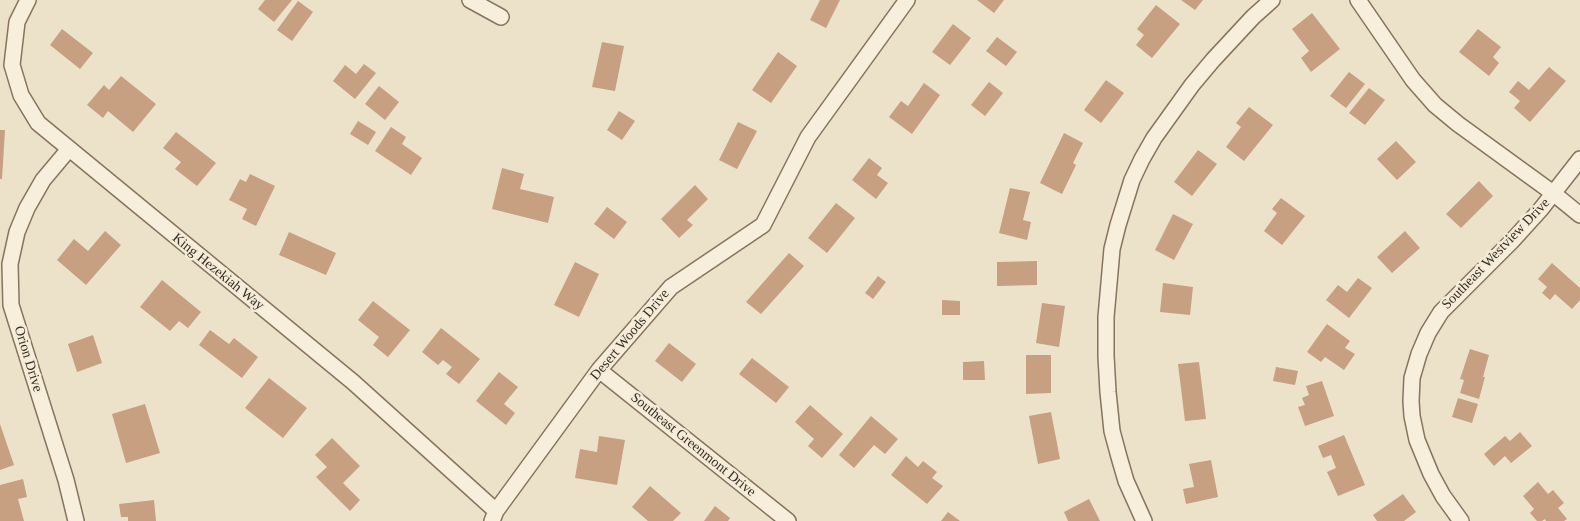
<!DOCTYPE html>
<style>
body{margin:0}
canvas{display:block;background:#ece2c9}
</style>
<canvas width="1580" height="521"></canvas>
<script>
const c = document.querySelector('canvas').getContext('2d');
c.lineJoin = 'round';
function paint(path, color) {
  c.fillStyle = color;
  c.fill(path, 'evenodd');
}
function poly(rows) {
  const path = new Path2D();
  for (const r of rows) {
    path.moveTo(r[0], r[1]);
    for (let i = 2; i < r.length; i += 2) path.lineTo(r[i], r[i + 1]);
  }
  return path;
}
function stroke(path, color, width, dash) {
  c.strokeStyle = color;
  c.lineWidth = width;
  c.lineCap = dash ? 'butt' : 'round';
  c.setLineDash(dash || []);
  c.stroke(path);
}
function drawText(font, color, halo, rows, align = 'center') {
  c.font = font + ' "Times New Roman",serif';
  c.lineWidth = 5;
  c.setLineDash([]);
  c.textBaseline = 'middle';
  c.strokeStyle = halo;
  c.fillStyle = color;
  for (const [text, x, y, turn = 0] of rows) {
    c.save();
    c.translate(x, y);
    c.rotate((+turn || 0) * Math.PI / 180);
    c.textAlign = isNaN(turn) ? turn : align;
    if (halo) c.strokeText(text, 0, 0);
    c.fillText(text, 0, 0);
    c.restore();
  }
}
paint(poly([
 [265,0,292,0,274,22,258,9],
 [820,0,840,0,826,28,810,20],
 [977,0,1004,0,994,13],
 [1181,0,1203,0,1195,10],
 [298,1,313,12,292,41,277,30],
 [1156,5,1180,24,1152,58,1136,45,1144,35,1137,29],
 [1312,13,1340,49,1311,72,1301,58,1309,51,1292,29],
 [953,24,971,38,950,65,932,52],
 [62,29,93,53,80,69,50,45],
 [1478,29,1501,47,1493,57,1499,63,1489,76,1459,52],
 [997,37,1017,52,1006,66,986,51],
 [602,42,624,46,615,91,592,87],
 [778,52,797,66,771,103,752,90],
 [364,64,376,73,355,99,333,81,345,65,356,74],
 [1549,67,1566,81,1530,122,1514,108,1520,101,1509,92,1518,81,1529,90],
 [1349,72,1365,84,1346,108,1330,96],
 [121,76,156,104,133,132,108,111,103,118,87,105,104,85,109,90],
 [1106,80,1124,93,1101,123,1084,110],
 [989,82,1003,93,985,116,971,105],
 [924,83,940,95,912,134,889,117,901,101,908,106],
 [379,86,399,102,385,120,365,104],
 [1369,88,1385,100,1365,125,1349,113],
 [1249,107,1273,125,1244,161,1226,147,1241,127,1236,123],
 [619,111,635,121,622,140,607,130],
 [358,121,376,132,368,145,350,134],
 [738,122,757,131,737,169,719,160],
 [391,127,406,137,402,144,422,158,411,175,375,151],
 [0,130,5,130,2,179,0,179],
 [176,132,216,163,197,186,175,169,181,162,163,148],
 [1064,133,1083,143,1073,163,1076,165,1062,194,1040,183],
 [1396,141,1416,162,1397,180,1377,159],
 [1198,150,1217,164,1192,196,1174,182],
 [869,158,882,168,877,175,888,183,876,199,852,180],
 [502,168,524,174,520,189,554,197,548,223,492,209],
 [250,174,275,186,256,226,242,219,247,209,229,200,240,179,246,182],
 [1479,181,1493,196,1461,228,1446,214],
 [695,185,708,199,687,220,693,225,679,238,661,219],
 [1010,188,1030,192,1023,220,1031,222,1027,240,999,233],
 [1281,198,1305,216,1282,245,1264,231,1277,213,1272,209],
 [836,203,855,218,827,253,808,238],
 [607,207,627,222,614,239,594,224],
 [1173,214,1193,224,1174,260,1155,250],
 [105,231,121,245,86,285,57,260,74,239,88,251],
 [1405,231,1420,248,1392,273,1377,257],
 [289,232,336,253,326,275,279,255],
 [789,253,804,266,761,314,746,302],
 [1037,261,1037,285,997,286,997,262],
 [575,262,599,274,579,317,554,305],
 [1552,263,1580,288,1580,300,1572,309,1555,294,1550,300,1542,293,1547,287,1538,279],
 [878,276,886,282,873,299,865,293],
 [1358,278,1372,288,1349,318,1326,300,1338,285,1347,292],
 [162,280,201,312,188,328,179,321,170,331,140,307],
 [1163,283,1193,287,1190,315,1160,312],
 [942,300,960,301,960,315,942,315],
 [373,301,410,330,388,357,373,345,379,337,358,320],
 [1042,303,1065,306,1059,347,1036,343],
 [1327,324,1350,341,1345,348,1355,354,1344,370,1325,357,1321,362,1307,352],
 [441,328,480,359,459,384,446,374,452,367,443,360,438,365,422,352],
 [210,330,229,344,234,338,258,357,242,378,199,345],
 [93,335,102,363,77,372,68,344],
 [669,343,696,364,682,382,655,361],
 [1470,349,1489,355,1483,377,1485,377,1479,399,1460,393,1464,380,1460,379],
 [1026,355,1051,355,1051,393,1026,394],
 [752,358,789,387,776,403,739,374],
 [984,361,985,380,963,380,963,362],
 [1199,362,1206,419,1185,421,1178,364],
 [1276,367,1298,371,1295,385,1273,381],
 [499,372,518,387,504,404,515,413,506,425,476,401],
 [269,378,307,408,283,438,245,408],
 [1322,381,1334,416,1305,426,1298,407,1305,405,1302,398,1309,395,1306,386],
 [1458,398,1478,404,1472,423,1452,417],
 [145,404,160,453,126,463,112,414],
 [810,405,843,434,822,458,808,446,814,439,795,422],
 [1051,412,1060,459,1038,464,1029,416],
 [871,416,898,439,885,454,874,445,854,468,839,455],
 [0,424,14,465,0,470],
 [1520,432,1532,446,1511,463,1505,456,1494,466,1484,454,1505,436,1510,441],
 [1344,435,1365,485,1338,496,1327,472,1336,468,1331,455,1323,458,1318,446],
 [599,436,625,440,617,485,575,478,580,449,597,452],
 [332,438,360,466,343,483,360,500,350,511,316,477,327,467,315,455],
 [906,456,918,467,923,461,937,472,932,478,943,486,927,504,891,475],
 [1211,460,1218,497,1186,504,1183,489,1194,487,1189,464],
 [23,479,27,497,18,499,24,521,0,521,0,485],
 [1538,482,1548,494,1553,490,1564,503,1558,508,1567,519,1564,521,1546,521,1545,519,1542,521,1537,521,1530,513,1534,509,1523,496],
 [650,486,681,513,673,521,648,521,632,507],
 [1403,494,1416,512,1404,521,1377,521,1373,515],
 [1089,499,1100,521,1068,521,1064,512],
 [154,500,156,521,128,521,128,517,121,517,119,504],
 [715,506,730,518,728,521,704,521],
 [948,512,960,521,941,521]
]), '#c79f81');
const minor = poly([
 [28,0,17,22,12,65,21,95,38,123,353,382,496,511],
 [470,0,501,17],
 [1358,0,1413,80,1435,105,1458,124,1553,193,1580,215],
 [69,149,43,180,27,208,17,232,10,264,11,305,66,480,76,521],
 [599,370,788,521],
 [492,521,496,511,599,370,671,287,763,225,808,137,907,0],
 [1144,521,1126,481,1119,457,1112,431,1108,392,1106,356,1106,317,1112,249,1118,225,1132,180,1142,159,1154,138,1192,85,1213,60,1253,17,1272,0],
 [1461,521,1443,496,1431,474,1417,440,1412,416,1411,401,1412,378,1419,354,1428,333,1441,312,1512,241,1541,209,1580,159]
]);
stroke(minor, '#87745f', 18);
stroke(minor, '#f7efdc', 15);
drawText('14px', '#382d21', '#f4ecd8', [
 ["Southeast Westview Drive",1496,254,-46],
 ["King Hezekiah Way",218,272,39],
 ["Desert Woods Drive",630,335,-50],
 ["Orion Drive",28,359,73],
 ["Southeast Greenmont Drive",693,445,39]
]);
</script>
